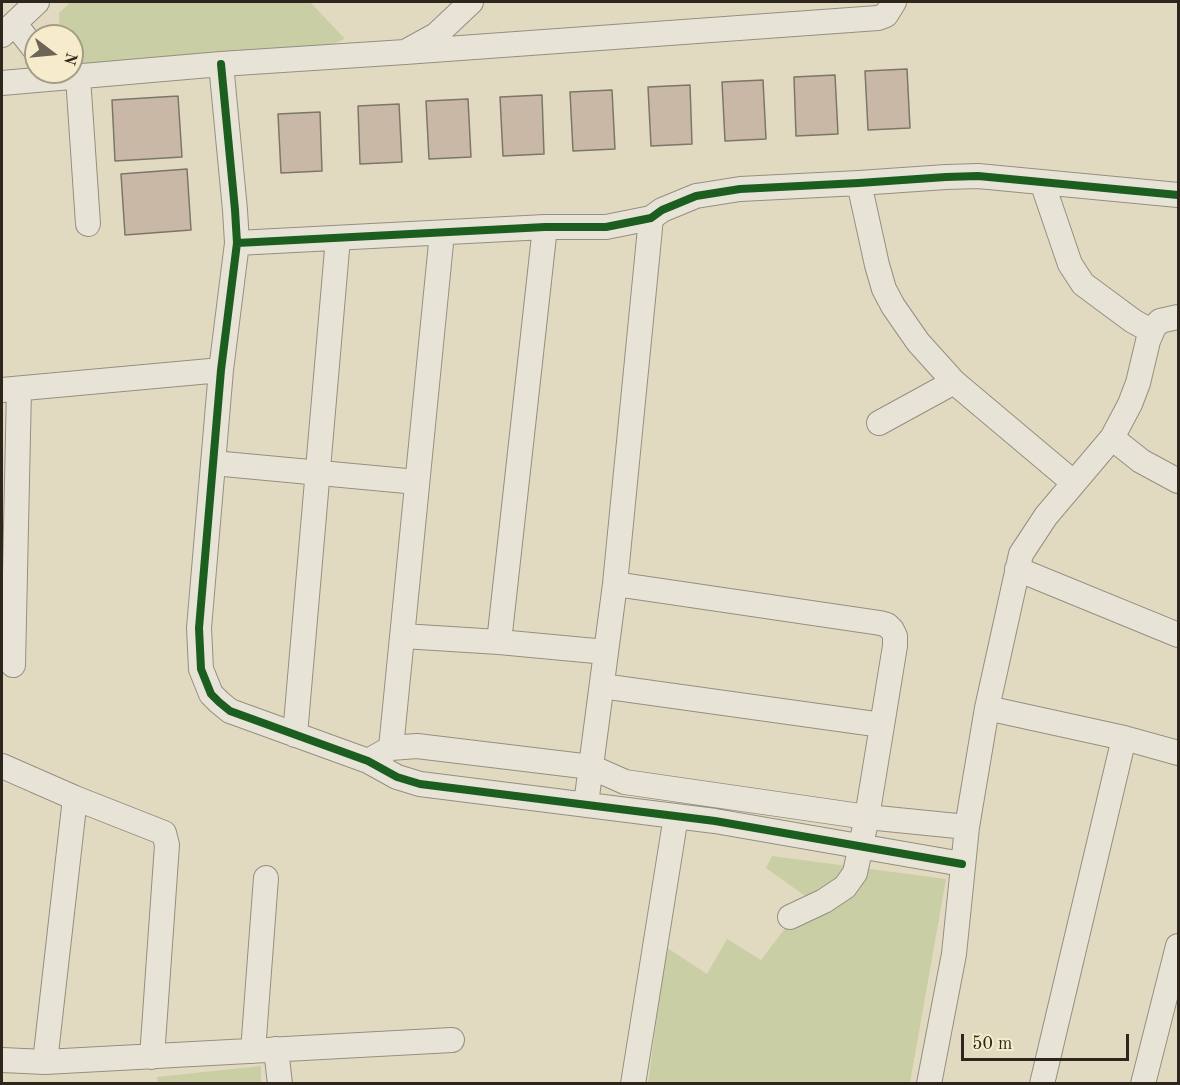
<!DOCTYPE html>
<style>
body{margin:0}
#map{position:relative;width:1180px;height:1085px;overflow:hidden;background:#e2dac0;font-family:"Old Standard TT",serif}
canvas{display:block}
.frame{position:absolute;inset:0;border:3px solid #2e261c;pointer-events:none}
.north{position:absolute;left:24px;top:24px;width:60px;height:60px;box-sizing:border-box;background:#f6eccc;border:2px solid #a69d86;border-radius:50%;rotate:106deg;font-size:16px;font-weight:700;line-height:24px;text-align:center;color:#2e261c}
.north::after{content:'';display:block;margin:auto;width:21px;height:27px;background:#6d6555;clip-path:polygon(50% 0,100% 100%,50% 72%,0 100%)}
.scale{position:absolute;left:961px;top:1034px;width:168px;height:27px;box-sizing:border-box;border:3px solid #2e261c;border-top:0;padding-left:8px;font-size:18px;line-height:21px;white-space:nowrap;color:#2e261c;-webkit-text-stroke:4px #f6eccc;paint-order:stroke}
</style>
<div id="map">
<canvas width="1180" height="1085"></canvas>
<div class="frame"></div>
<div class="north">N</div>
<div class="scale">50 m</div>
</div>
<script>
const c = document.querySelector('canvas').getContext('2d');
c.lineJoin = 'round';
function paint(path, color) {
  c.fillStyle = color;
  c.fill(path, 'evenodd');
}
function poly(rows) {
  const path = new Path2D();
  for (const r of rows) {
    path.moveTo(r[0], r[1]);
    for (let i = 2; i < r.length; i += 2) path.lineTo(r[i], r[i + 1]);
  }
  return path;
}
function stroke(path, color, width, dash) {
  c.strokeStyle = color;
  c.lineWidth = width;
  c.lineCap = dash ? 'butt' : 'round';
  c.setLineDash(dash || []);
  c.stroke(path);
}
paint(poly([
 [71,2,310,2,345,39,316,51,85,65,72,59,72,36,60,36,59,13],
 [772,856,946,879,910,1083,648,1084,666,947,707,974,727,939,761,960,808,898,766,868],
 [261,1066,261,1083,158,1083,157,1077]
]), '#cacea4');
const building = poly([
 [907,69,910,128,868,130,865,71,907,69],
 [835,75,838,134,796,136,794,77,835,75],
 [763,80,766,139,725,141,722,82,763,80],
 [690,85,692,144,651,146,648,87,690,85],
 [612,90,615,149,573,151,570,92,612,90],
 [542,95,544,154,503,156,500,97,542,95],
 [178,96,182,157,115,161,112,100,178,96],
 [468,99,471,157,429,159,426,101,468,99],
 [399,104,402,162,360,164,358,106,399,104],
 [320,112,322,171,281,173,278,114,320,112],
 [187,169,191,230,125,235,121,174,187,169]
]);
paint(building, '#c9b8a6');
stroke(building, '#7c7669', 1.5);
const minor = poly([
 [15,24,36,51],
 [2,35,37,2],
 [405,52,878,18,886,15,894,2],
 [221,64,235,210,237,243,221,370,199,628,201,669,211,694,219,702,230,711,368,761,397,777,420,784,715,821,962,864],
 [78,77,88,224],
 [2,83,221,64,405,52,436,35,471,2],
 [1042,182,1070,264,1083,284,1133,321,1151,331],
 [859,183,877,265,884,289,893,306,918,342,954,382,1074,483],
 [237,243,545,227,606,227,651,218,662,210,696,196,740,189,859,183,946,177,978,176,1178,195],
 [2,390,221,370],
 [879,423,954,382],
 [1112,438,1141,461,1178,481],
 [213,463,417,482],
 [1017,569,1178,635],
 [615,584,880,623,887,625,892,630,895,636,895,646,867,817,855,873,845,887,824,901,790,917],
 [403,636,499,642,606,652],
 [499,642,545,227],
 [13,665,19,389],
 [602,686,882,725],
 [987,708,1124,738,1178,753],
 [295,735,338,238],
 [391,748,442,233],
 [368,761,391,748,417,746,591,767,625,782,867,817,967,827],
 [2,766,75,798,164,833,167,845,152,1057],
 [586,804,615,584,651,218],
 [276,1049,280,1084],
 [253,1051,266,878],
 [2,1060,45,1062,452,1040],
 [45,1062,75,798],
 [633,1084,676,816],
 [929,1084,954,954,967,827,987,708,1021,554,1046,516,1112,438,1130,404,1138,383,1148,341,1154,327,1160,321,1178,317],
 [1042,1084,1124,738],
 [1143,1084,1178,946]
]);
stroke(minor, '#948f80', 26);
stroke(minor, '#e7e3d6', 24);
stroke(poly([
 [221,64,235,210,237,243,221,370,199,628,201,669,211,694,219,702,230,711,368,761,397,777,420,784,715,821,962,864],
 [237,243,545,227,606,227,651,218,662,210,696,196,740,189,859,183,946,177,978,176,1178,195]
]), '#1b5e20', 8);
</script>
